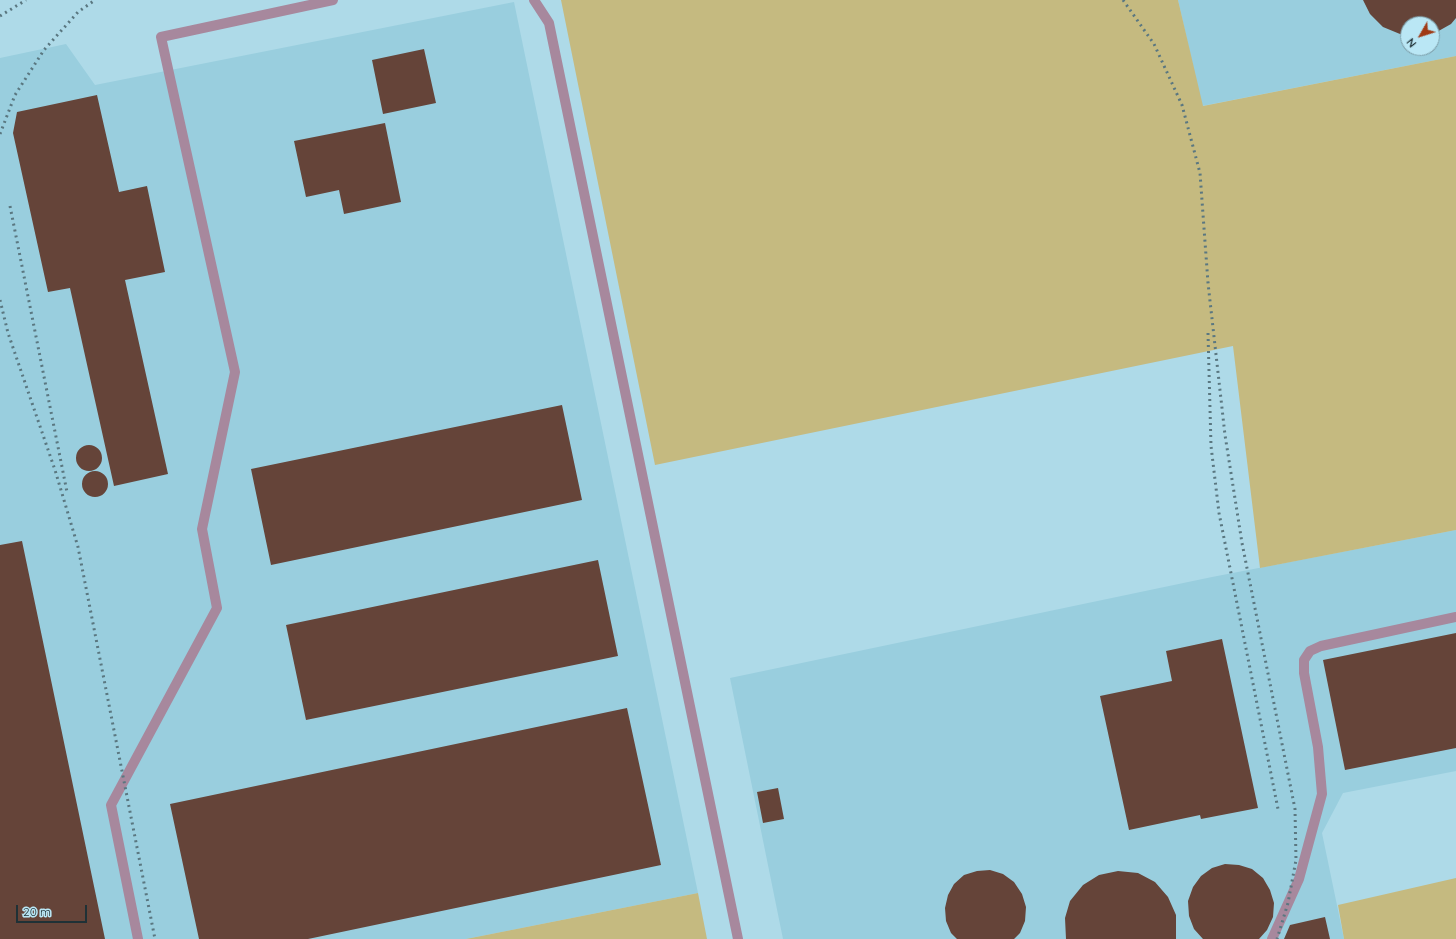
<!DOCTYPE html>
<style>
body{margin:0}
#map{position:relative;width:1456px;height:939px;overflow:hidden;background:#aedae8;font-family:Quicksand,sans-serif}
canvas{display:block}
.north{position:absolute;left:1400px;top:16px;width:40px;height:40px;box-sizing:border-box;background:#bae7f5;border:1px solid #7c9ea9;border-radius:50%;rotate:231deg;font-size:11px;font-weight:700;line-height:16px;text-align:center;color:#1f3136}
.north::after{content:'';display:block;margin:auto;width:14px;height:18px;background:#a03a15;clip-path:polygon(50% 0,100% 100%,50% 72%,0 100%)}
.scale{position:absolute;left:16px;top:905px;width:71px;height:18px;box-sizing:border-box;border:2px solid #1f3136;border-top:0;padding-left:5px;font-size:12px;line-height:14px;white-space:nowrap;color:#1f3136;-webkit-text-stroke:3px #bae7f5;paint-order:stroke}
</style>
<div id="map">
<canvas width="1456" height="939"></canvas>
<div class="north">N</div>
<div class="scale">20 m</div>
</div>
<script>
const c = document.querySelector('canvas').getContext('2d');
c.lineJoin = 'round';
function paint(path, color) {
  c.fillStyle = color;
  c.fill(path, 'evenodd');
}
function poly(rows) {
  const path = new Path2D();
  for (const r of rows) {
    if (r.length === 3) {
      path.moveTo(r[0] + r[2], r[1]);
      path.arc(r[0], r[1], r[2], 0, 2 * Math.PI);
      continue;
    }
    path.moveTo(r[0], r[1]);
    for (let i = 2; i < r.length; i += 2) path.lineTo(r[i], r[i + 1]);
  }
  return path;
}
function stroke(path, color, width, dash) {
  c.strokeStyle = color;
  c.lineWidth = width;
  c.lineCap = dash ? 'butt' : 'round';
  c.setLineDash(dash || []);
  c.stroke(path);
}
paint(poly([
 [1178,0,1456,0,1456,56,1202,106],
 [1408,24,1432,24,1432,48,1408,48],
 [514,2,698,893,466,939,0,939,0,58,66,44,95,85],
 [1456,530,1456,771,1343,793,1322,833,1344,939,783,939,730,678,1212,577]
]), '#99cede');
paint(poly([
 [561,0,1178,0,1203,106,1456,56,1456,530,1260,568,1233,346,655,465],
 [1456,878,1456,939,1344,939,1338,905],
 [698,893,707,939,466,939]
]), '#c5ba80');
paint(poly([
 [1363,0,1456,0,1456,18,1451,24,1435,33,1432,34,1432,24,1408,24,1408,36,1400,34,1383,27,1370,14],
 [424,49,436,103,383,114,372,60],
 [97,95,119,192,147,186,165,272,125,280,168,474,114,486,70,288,48,292,13,133,17,112],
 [385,123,401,202,344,214,339,190,306,197,294,141],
 [562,405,582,500,271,565,251,469],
 [89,458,13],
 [95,484,13],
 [22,541,105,939,0,939,0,545],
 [598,560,618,656,306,720,286,625],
 [1456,633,1456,748,1345,770,1323,660],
 [1222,639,1258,808,1201,819,1200,815,1129,830,1100,696,1172,681,1166,651],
 [627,708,661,865,308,939,199,939,170,804],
 [778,788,784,819,763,823,757,792],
 [1225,864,1239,865,1252,869,1263,878,1270,890,1274,903,1273,917,1267,930,1259,939,1203,939,1194,929,1189,916,1188,901,1193,887,1201,876,1212,868],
 [990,870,1003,874,1014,882,1022,894,1026,907,1025,921,1020,933,1014,939,957,939,951,933,946,921,945,908,948,895,954,884,964,875,977,871],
 [1118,871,1138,873,1155,882,1168,897,1176,915,1176,939,1066,939,1065,918,1070,901,1083,885,1099,875],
 [1325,917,1330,939,1284,939,1290,925]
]), '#654439');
stroke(poly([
 [534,0,549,23,738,939],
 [138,939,111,805,217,608,202,529,235,372,161,37,333,0],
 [1272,939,1299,879,1322,794,1318,747,1304,673,1304,660,1310,651,1321,646,1456,617]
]), '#a7889d', 10);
stroke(poly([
 [1123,0,1154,44,1182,105,1200,173,1208,283,1225,435,1242,543,1295,809,1296,860,1288,903,1277,939],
 [0,16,26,0],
 [0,134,15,95,44,50,78,12,95,0],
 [10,206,67,492],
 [0,300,8,333,55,470,78,547,155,939],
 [1208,333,1211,446,1219,513,1278,809]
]), '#5a7780', 3, [2, 4]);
</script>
